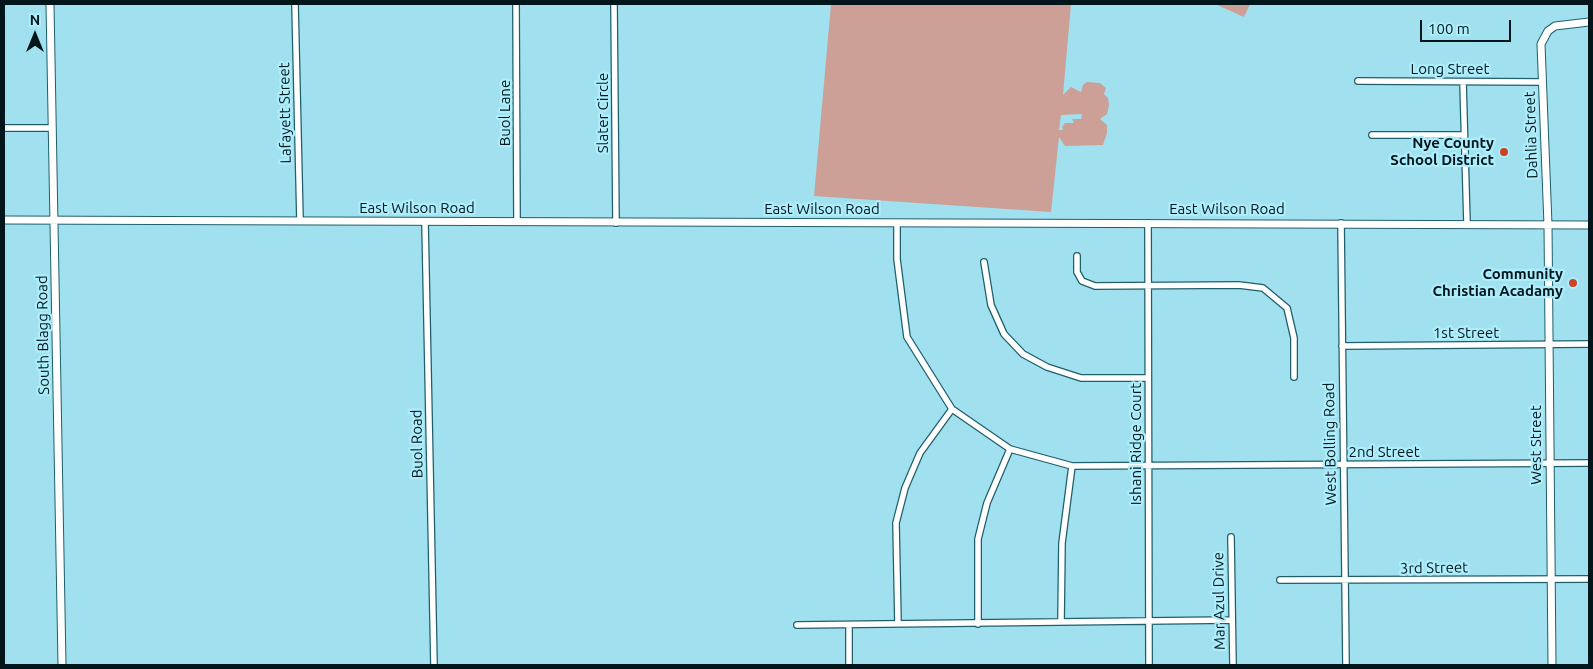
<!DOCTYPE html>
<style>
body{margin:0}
#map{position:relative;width:1593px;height:669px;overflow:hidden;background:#a1e0ee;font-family:Ubuntu,sans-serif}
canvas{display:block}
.frame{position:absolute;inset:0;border:5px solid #00161b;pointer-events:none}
.north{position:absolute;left:10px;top:10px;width:50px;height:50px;-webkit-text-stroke:4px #aeeefc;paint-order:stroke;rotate:0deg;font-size:14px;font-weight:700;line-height:20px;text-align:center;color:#00161b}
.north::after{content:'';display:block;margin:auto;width:18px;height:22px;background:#00161b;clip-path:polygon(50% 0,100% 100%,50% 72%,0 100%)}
.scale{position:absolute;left:1420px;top:20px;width:91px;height:22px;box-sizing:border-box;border:2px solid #00161b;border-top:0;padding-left:6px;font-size:15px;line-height:18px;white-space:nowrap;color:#00161b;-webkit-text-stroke:4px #aeeefc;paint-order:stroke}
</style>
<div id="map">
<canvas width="1593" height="669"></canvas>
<div class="frame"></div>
<div class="north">N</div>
<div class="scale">100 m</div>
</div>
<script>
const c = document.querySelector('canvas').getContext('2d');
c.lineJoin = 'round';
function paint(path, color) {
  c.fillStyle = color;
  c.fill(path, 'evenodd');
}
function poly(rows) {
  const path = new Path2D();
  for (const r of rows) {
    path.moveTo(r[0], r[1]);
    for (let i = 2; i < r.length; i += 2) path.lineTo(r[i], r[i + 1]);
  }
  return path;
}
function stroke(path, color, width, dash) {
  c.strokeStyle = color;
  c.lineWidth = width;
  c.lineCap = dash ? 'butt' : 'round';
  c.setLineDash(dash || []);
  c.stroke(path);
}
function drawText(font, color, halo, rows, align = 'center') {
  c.font = font + ' Ubuntu,sans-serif';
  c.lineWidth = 4.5;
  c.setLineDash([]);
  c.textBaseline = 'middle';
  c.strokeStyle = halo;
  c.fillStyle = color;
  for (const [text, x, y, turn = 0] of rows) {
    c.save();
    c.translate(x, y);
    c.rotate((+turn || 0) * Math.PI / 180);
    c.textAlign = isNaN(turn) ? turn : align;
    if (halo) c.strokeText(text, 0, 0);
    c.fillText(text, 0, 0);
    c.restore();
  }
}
paint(poly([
 [831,4,1071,4,1063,95,1071,87,1081,92,1083,85,1087,82,1100,83,1106,88,1104,94,1108,98,1109,105,1107,114,1100,119,1107,125,1107,133,1103,145,1065,146,1059,137,1051,212,814,196],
 [1082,114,1081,119,1072,119,1074,123,1065,123,1062,127,1063,130,1059,130,1061,115],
 [1215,4,1250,4,1244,17]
]), '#cca096');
const minor = poly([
 [295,4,300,221],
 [516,4,517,222],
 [614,4,616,223],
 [1358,81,1542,82],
 [1463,82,1467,224],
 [4,128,52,128],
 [1372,135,1464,135],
 [425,222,434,665],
 [897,223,897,259,907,337,952,409,1010,449,1072,466,1589,463],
 [1148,223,1149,665],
 [1341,223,1346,665],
 [1077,256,1077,272,1082,281,1095,286,1239,285,1263,288,1287,308,1294,338,1294,377],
 [984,262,991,305,1004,334,1023,354,1047,367,1081,378,1148,378],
 [1342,346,1589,344],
 [1231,537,1233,665],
 [1280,580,1589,579],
 [1061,621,1062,543,1072,466],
 [898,624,896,523,905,488,920,453,952,409],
 [978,624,978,539,987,503,1010,449],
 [797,625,1232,620],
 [849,625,849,665]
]);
const tertiary = poly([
 [50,4,62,665],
 [4,220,1589,225],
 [1552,665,1548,225,1541,44,1548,31,1555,26,1589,22]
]);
stroke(minor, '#1f5f6c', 8);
stroke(tertiary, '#1f5f6c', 9);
stroke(minor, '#fff', 5.5);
stroke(tertiary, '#fff', 7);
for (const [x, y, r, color] of [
 [1504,152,5,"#ce4328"],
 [1573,283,5,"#ce4328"]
]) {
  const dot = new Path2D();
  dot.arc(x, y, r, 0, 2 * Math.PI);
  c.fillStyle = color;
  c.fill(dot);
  stroke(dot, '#aeeefc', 2);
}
drawText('15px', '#00161b', '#aeeefc', [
 ["Long Street",1450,69],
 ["Lafayett Street",285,113,-91],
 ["Buol Lane",505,113,-90],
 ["Slater Circle",603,113,-90],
 ["Dahlia Street",1531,135,-92],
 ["East Wilson Road",417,208],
 ["East Wilson Road",822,209],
 ["East Wilson Road",1227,209],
 ["1st Street",1466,333],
 ["South Blagg Road",43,335,-91],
 ["Buol Road",417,444,-91],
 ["Ishani Ridge Court",1136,444,-90],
 ["West Bolling Road",1330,444,-91],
 ["West Street",1536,445,-90],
 ["2nd Street",1384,452],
 ["3rd Street",1434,568,-1],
 ["Mar Azul Drive",1219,601,-91]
]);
drawText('bold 15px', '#00161b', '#aeeefc', [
 ["Nye County",1494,143],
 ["School District",1494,160],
 ["Community",1563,274],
 ["Christian Acadamy",1563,291]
], 'right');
</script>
